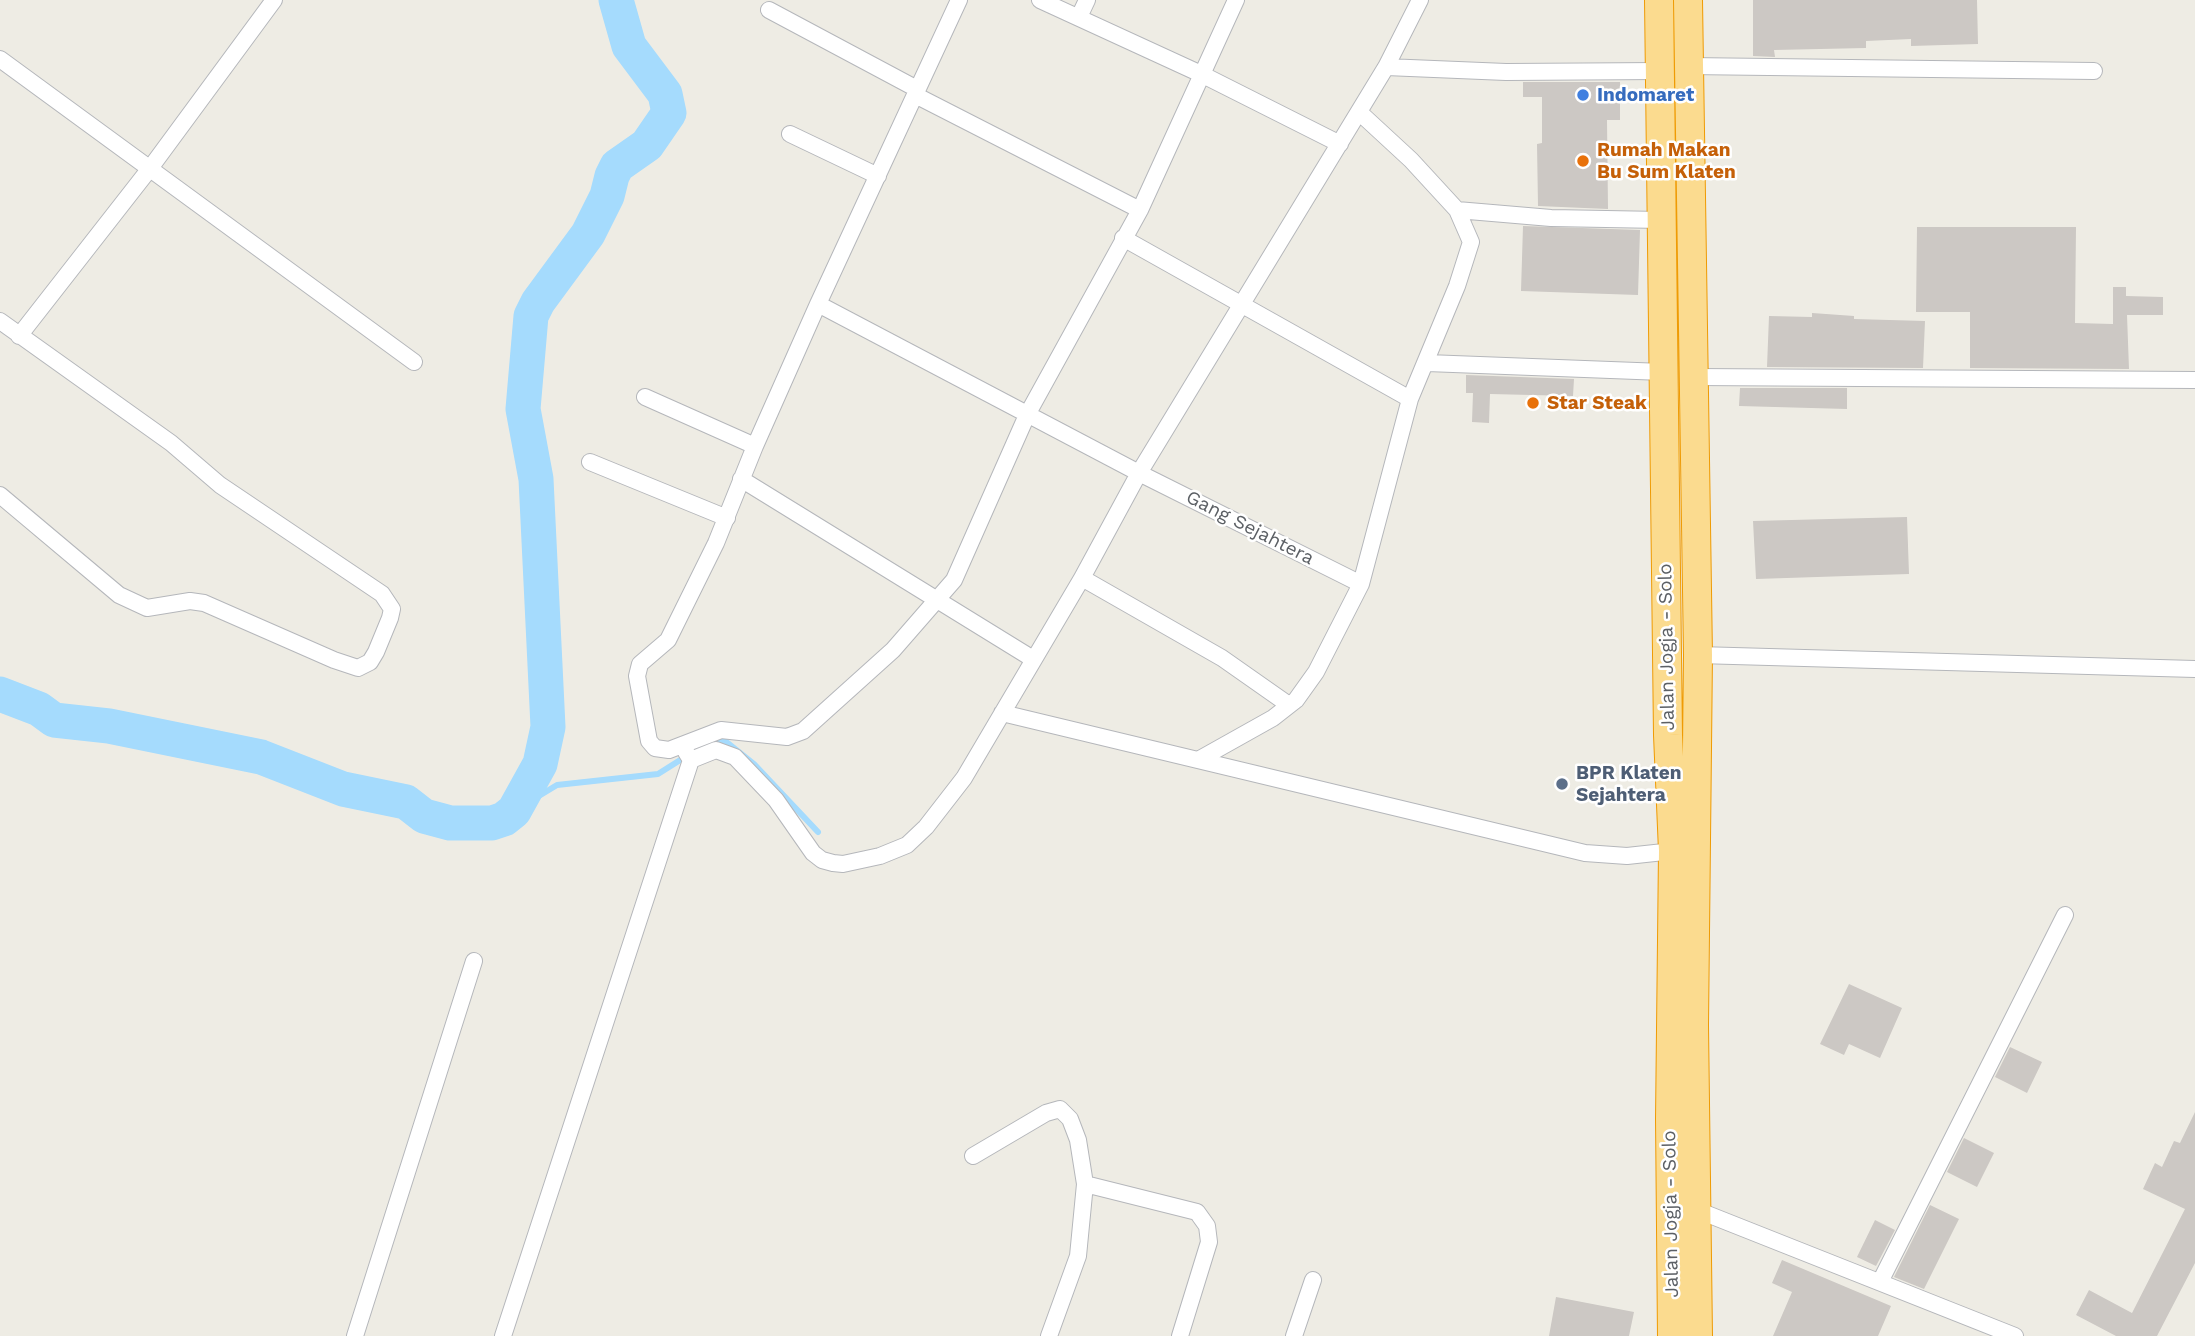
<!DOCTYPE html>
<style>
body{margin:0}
canvas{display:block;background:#eeece4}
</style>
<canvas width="2195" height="1336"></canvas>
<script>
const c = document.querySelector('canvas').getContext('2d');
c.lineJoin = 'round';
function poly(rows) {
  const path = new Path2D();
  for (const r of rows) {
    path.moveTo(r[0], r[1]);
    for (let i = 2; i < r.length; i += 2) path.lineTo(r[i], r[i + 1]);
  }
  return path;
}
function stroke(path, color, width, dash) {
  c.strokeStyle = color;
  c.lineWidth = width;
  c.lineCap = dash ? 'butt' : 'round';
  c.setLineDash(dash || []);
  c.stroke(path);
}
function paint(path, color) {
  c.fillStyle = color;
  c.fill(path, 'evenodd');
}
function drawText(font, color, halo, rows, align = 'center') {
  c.font = font + ' "Work Sans",sans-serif';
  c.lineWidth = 5;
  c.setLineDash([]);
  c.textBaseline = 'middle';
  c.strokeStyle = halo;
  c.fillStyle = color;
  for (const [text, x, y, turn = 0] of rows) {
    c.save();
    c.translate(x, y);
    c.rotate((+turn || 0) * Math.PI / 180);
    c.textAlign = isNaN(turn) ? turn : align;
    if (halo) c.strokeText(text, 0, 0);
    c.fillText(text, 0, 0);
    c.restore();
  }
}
stroke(poly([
 [514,811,557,785,658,774,704,745,724,740,754,764,818,832]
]), '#a5dbfd', 6);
stroke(poly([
 [0,694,39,709,54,720,109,726,261,757,343,789,406,802,424,816,450,823,492,823,504,819,514,811,540,764,548,727,536,479,523,409,531,316,538,302,588,234,607,196,612,176,617,166,647,145,669,113,665,94,629,46,616,0]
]), '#a5dbfd', 35);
paint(poly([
 [1753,0,1977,0,1978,44,1911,46,1911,39,1866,41,1866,48,1774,50,1775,57,1753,56],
 [1523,82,1620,82,1620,120,1607,120,1608,209,1538,206,1537,144,1542,143,1542,97,1523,97],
 [1523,226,1640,230,1638,295,1521,291],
 [1917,227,2076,227,2075,323,2113,324,2113,287,2126,287,2126,296,2163,297,2163,315,2127,315,2129,369,1970,368,1970,312,1916,312],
 [1812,313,1854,316,1854,319,1925,321,1923,368,1767,367,1769,316,1812,317],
 [1466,375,1574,379,1573,396,1490,394,1489,423,1472,422,1473,393,1466,393],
 [1740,388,1847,388,1847,409,1739,406],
 [1907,517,1909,574,1756,579,1753,521],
 [1849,984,1902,1008,1880,1058,1849,1044,1844,1055,1820,1044],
 [2010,1047,2042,1062,2027,1093,1995,1077],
 [2195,1112,2195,1263,2157,1336,2116,1336,2076,1315,2089,1290,2132,1313,2185,1209,2143,1189,2155,1163,2162,1167,2174,1141,2180,1143],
 [1964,1138,1994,1153,1977,1187,1947,1172],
 [1930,1205,1959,1219,1924,1289,1894,1277],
 [1875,1220,1895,1230,1876,1266,1857,1257],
 [1782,1260,1891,1306,1878,1336,1773,1336,1792,1292,1772,1283],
 [1556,1297,1634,1312,1629,1336,1549,1336]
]), '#ccc8c4');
const street = poly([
 [959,0,818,304,755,446,716,543,668,640,640,664,637,676,649,741,655,748,669,750,721,730,787,737,803,731,893,650,954,580,1027,415,1140,210,1236,0],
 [1040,0,1201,74,1340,144],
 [769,10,917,89],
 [1079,17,1087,0],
 [0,59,414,362],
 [1688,66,2094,71],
 [1386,67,1506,72,1660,71],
 [915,95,1140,210],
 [790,134,878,176],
 [1457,210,1551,218,1661,220],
 [1123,238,1410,399],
 [818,304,1139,473,1361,584],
 [0,321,171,443,220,485,382,594,392,609,390,618,376,652,370,662,358,668,334,660,204,603,190,601,147,608,119,595,0,495],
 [19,336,151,167,274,0],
 [1427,363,1663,372],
 [1694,377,2195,380],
 [645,397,755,446],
 [590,462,727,518],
 [741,479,1033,659],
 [1082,578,1222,658,1289,705],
 [1698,655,2195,669],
 [1002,713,1585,853,1627,856,1673,851],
 [691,760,716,750,735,757,776,800,813,853,822,860,833,863,843,864,880,856,907,845,926,827,964,778,1082,578,1139,473,1386,67,1420,0],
 [1198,760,1273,718,1296,700,1316,672,1361,584,1410,399,1457,286,1471,242,1457,210,1411,160,1359,112],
 [973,1156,1046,1113,1060,1109,1070,1119,1078,1140,1085,1184,1078,1256,1049,1336],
 [1085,1184,1197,1212,1207,1226,1209,1242,1180,1336],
 [1697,1210,2015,1336],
 [1880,1282,2065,915],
 [355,1336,474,961],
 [503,1336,691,760,686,752],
 [1294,1336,1313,1280]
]);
const highway = poly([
 [1659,0,1668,735,1673,851,1670,1119,1672,1336],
 [1688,0,1698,655,1694,1025,1698,1336]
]);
stroke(street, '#b5b7bb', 18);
stroke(highway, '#ef9b04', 30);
stroke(street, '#fff', 16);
stroke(highway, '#fbdb8f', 28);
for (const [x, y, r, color] of [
 [1583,95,7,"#3f7fe0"],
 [1583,161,7,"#e8710a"],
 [1533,403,7,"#e8710a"],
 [1562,784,7,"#5c6f8a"]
]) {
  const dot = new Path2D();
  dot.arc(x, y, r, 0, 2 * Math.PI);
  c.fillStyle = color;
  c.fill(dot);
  stroke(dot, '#fff', 2.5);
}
drawText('bold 19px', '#366cbe', '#fff', [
 ["Indomaret",1597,95]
], 'left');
drawText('bold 19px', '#c56008', '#fff', [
 ["Rumah Makan",1597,150],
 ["Bu Sum Klaten",1597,172],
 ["Star Steak",1547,403]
], 'left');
drawText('19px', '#5c6065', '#fff', [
 ["Gang Sejahtera",1250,528,27],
 ["Jalan Jogja - Solo",1667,647,-91],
 ["Jalan Jogja - Solo",1671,1214,-91]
]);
drawText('bold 19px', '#4e5e75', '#fff', [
 ["BPR Klaten",1576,773],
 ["Sejahtera",1576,795]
], 'left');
</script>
